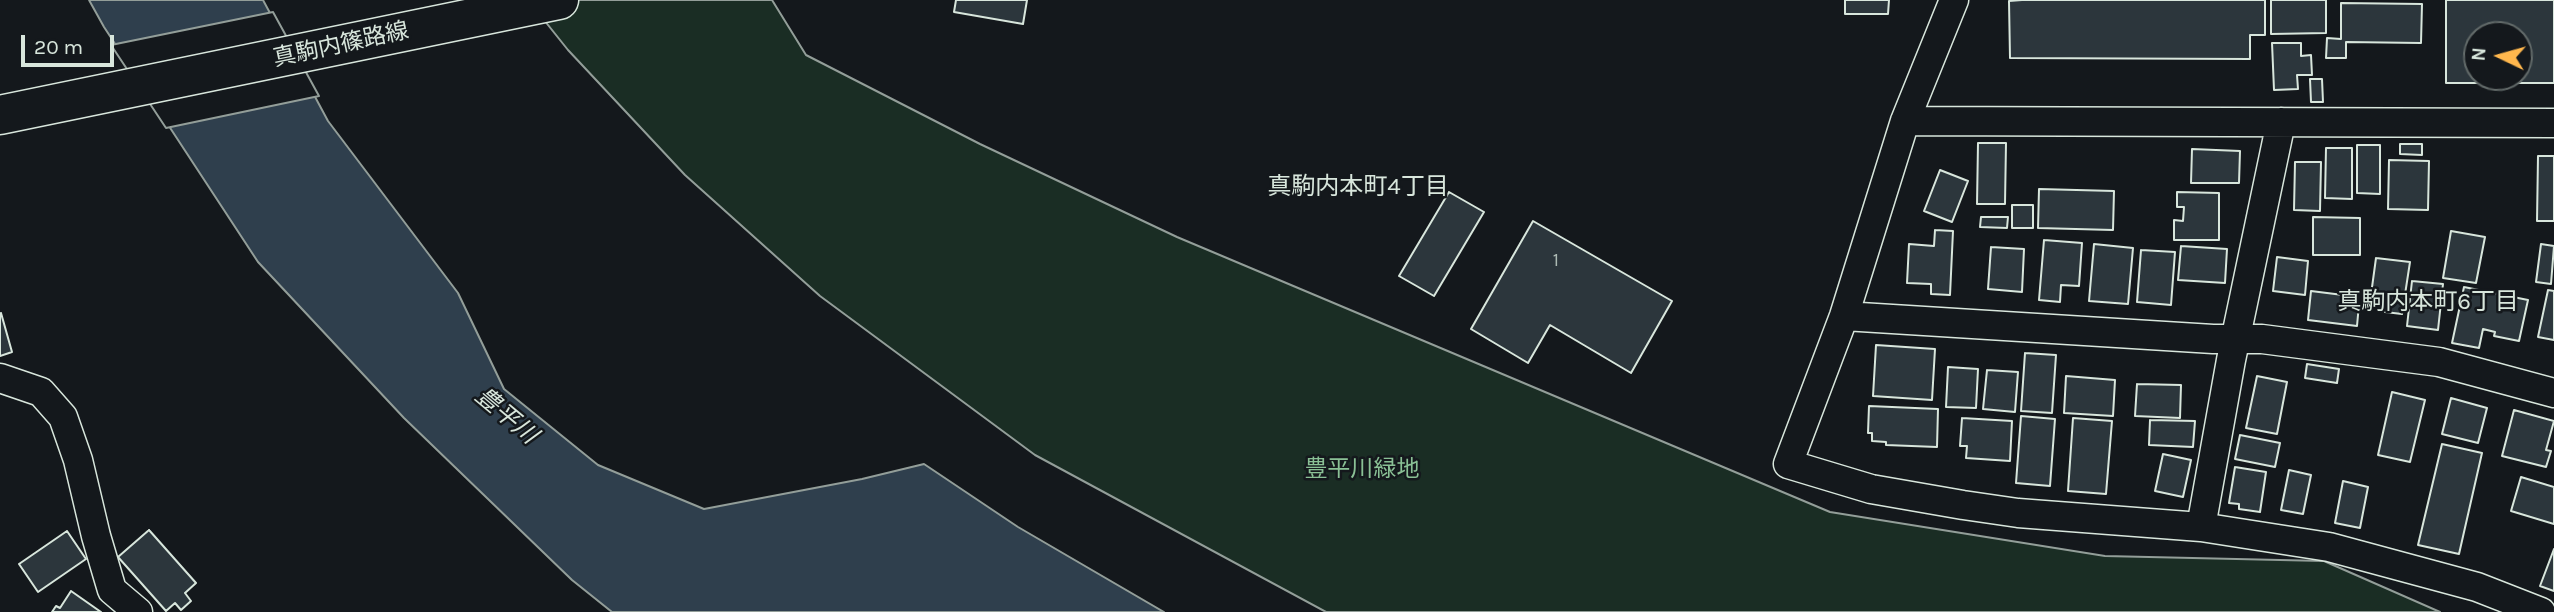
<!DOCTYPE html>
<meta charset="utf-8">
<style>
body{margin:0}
#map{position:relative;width:2554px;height:612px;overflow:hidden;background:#14181c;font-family:Karla,sans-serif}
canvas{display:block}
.north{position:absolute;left:2463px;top:21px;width:70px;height:70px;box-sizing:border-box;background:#14181c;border:2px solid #626a69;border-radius:50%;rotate:275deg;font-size:19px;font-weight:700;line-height:28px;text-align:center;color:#d8e6dc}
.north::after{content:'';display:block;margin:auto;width:24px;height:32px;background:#ffb74d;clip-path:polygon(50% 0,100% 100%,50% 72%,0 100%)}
.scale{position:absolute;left:21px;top:35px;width:93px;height:32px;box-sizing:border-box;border:4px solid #d8e6dc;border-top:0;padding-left:9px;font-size:21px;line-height:24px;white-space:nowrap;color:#d8e6dc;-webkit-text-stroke:5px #14181c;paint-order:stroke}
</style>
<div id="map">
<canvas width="2554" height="612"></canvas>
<div class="north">N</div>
<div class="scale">20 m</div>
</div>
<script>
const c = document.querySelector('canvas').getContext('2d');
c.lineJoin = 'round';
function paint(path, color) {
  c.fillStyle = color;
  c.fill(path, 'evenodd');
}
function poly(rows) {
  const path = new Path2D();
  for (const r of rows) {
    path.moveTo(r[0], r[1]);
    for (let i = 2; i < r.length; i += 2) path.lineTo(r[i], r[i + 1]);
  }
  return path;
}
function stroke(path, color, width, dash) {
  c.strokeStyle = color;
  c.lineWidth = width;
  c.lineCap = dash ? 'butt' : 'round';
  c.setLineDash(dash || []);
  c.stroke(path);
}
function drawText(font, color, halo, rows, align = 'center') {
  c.font = font + ' Karla,"Noto Sans JP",sans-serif';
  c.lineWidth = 5;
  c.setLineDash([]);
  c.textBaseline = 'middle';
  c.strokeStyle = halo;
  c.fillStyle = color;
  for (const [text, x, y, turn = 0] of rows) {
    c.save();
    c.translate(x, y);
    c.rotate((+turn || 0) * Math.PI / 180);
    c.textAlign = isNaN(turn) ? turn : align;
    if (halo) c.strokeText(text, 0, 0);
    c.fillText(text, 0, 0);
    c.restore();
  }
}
const green = poly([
 [528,0,772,0,806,55,980,144,1177,237,1830,512,2105,556,2324,561,2440,612,1326,612,1035,455,820,296,685,175,568,50,528,0]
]);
paint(green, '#1a2d24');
stroke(green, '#939e99', 2);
const water = poly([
 [89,0,263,0,328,121,458,293,504,389,598,465,704,509,862,479,924,464,1018,527,1164,612,612,612,572,580,404,418,258,262,104,27,89,0]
]);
paint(water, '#2f3f4d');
stroke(water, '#939e99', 2);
const pier = poly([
 [273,12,319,96,166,128,111,45,273,12]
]);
paint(pier, '#14181c');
stroke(pier, '#939e99', 2);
const building = poly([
 [956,0,1027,0,1023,24,954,12,956,0],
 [1845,0,1889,0,1888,14,1845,14,1845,0],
 [2022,0,2265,0,2265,35,2250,35,2250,59,2010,58,2009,1,2022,0],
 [2271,0,2326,0,2326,33,2271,34,2271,0],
 [2446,0,2554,0,2554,83,2446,83,2446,0],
 [2477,35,2519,35,2519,77,2477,77,2477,35],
 [2341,3,2422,4,2421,43,2346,42,2346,58,2326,58,2327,38,2341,39,2341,3],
 [2272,43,2301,43,2301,56,2311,55,2312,75,2297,75,2298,89,2274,90,2272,43],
 [2310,79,2322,79,2323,102,2311,102,2310,79],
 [1978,143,2006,143,2005,204,1977,204,1978,143],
 [2400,144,2422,144,2422,155,2400,154,2400,144],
 [2357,145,2380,145,2380,194,2357,193,2357,145],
 [2326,148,2352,148,2352,199,2325,198,2326,148],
 [2192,149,2240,151,2239,183,2191,183,2192,149],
 [2538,156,2554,156,2554,221,2537,221,2538,156],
 [2389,160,2429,161,2428,210,2388,209,2389,160],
 [2295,162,2321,162,2320,211,2294,210,2295,162],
 [1940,170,1968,181,1952,222,1924,211,1940,170],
 [2039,189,2114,191,2113,230,2038,228,2039,189],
 [1449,192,1484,212,1434,296,1399,276,1449,192],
 [2177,192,2219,193,2219,240,2174,240,2174,220,2183,221,2184,207,2177,207,2177,192],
 [2012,205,2033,205,2033,228,2012,228,2012,205],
 [1981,217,2008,217,2007,228,1980,227,1981,217],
 [2313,217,2360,218,2360,255,2313,255,2313,217],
 [1533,221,1672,301,1631,373,1550,325,1528,363,1471,329,1533,221],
 [1935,230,1953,231,1950,295,1931,294,1931,284,1907,283,1909,244,1934,246,1935,230],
 [2451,231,2485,237,2476,283,2443,278,2451,231],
 [2044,240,2082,243,2079,286,2061,285,2060,302,2039,300,2044,240],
 [2094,244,2133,248,2128,304,2089,301,2094,244],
 [2541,244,2554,246,2551,284,2536,282,2541,244],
 [2181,246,2227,249,2225,283,2178,280,2181,246],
 [1991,247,2024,249,2022,292,1988,289,1991,247],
 [2141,250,2175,252,2171,305,2137,302,2141,250],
 [2277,257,2308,261,2305,295,2273,291,2277,257],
 [2376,258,2410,262,2402,314,2385,312,2386,304,2370,302,2376,258],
 [2412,281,2443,284,2438,330,2407,326,2412,281],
 [2464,287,2528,300,2519,341,2494,336,2495,332,2483,329,2479,348,2452,343,2464,287],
 [2548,290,2554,291,2554,340,2538,337,2548,290],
 [2311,291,2351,296,2350,303,2359,304,2357,326,2308,320,2311,291],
 [1,313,12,352,0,356,0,314,1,313],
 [1876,345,1935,349,1932,400,1873,396,1876,345],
 [2025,353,2056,355,2052,413,2021,411,2025,353],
 [2307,364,2339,369,2337,383,2305,378,2307,364],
 [1948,367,1978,369,1976,408,1946,407,1948,367],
 [1987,370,2018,372,2015,412,1983,409,1987,370],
 [2066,376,2115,380,2113,416,2064,413,2066,376],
 [2257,376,2287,382,2277,434,2246,428,2257,376],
 [2137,384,2181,385,2180,418,2135,416,2137,384],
 [2392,392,2425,400,2410,462,2378,455,2392,392],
 [2451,398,2487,408,2478,443,2442,434,2451,398],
 [1869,406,1938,409,1937,447,1886,445,1886,442,1872,441,1872,433,1868,433,1869,406],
 [2514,410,2554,421,2546,450,2551,451,2546,467,2502,456,2514,410],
 [2021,416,2055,419,2050,486,2016,483,2021,416],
 [1962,418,2012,421,2010,461,1966,458,1967,446,1960,446,1962,418],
 [2073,418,2112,421,2106,494,2068,491,2073,418],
 [2150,420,2195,421,2193,447,2149,445,2150,420],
 [2240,435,2280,443,2275,467,2235,459,2240,435],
 [2442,444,2482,453,2459,554,2418,545,2442,444],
 [2163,454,2191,460,2183,497,2155,491,2163,454],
 [2235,467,2266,472,2260,512,2239,509,2239,504,2229,503,2235,467],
 [2289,470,2311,475,2303,514,2281,510,2289,470],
 [2521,477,2554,487,2554,524,2511,511,2521,477],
 [2343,481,2368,487,2360,528,2335,523,2343,481],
 [149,530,196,583,185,593,191,601,181,610,175,603,166,611,118,557,149,530],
 [67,531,86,559,38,592,19,564,67,531],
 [2554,549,2554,591,2540,586,2554,549],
 [71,591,101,612,52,612,56,606,60,608,71,591]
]);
paint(building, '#2c363c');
stroke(building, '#d8e6dc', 2);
const minor = poly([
 [1954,0,1905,121,1844,316,1788,464,1871,489,1963,505,2018,513,2201,527,2329,547,2477,587,2541,612],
 [1905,121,2554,123],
 [1844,316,2213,339,2262,339,2439,362,2554,393],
 [0,378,41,392,63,417,78,460,96,536,112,590,138,612],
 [2201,527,2231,360,2281,122]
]);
const primary = poly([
 [0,115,559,0]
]);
stroke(minor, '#d8e6dc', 31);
stroke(primary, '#d8e6dc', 41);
stroke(minor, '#14181c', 28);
stroke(primary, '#14181c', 38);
drawText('19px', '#adbab4', null, [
 ["1",1556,261]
]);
drawText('23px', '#d8e6dc', '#14181c', [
 ["真駒内篠路線",341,45,-12]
]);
drawText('23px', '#8ac095', '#14181c', [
 ["豊平川緑地",1362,469]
]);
drawText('24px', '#d8e6dc', '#14181c', [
 ["真駒内本町4丁目",1358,187],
 ["真駒内本町6丁目",2428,302]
]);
drawText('italic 24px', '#d8e6dc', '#14181c', [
 ["豊平川",506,416,40]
]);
</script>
